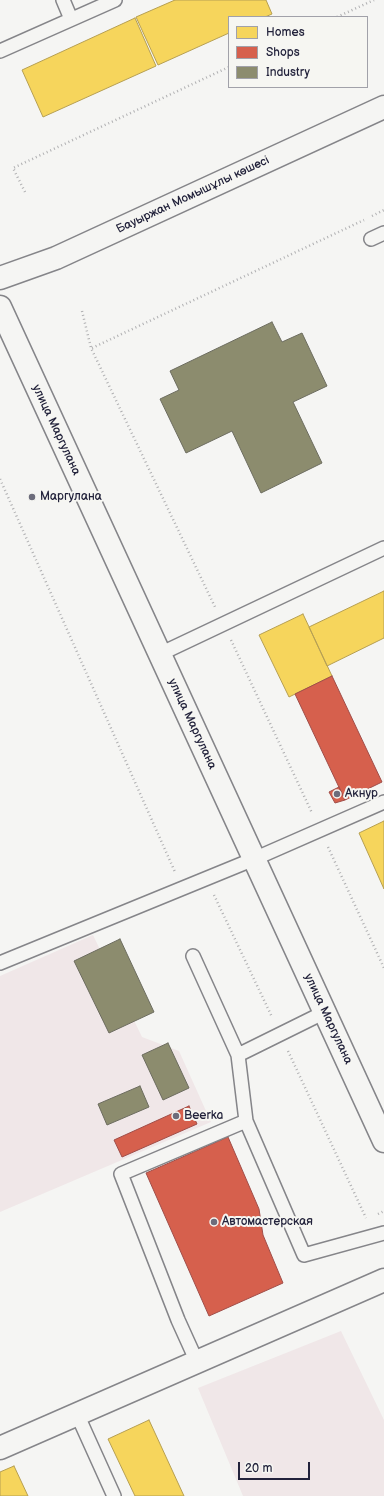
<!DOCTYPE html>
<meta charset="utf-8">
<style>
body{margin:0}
#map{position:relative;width:384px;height:1496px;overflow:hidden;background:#f5f5f3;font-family:"Balsamiq Sans",sans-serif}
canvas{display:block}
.legend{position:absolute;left:228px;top:16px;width:140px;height:72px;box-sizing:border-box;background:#f6f6f2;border:1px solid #a1a1a9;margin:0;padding:5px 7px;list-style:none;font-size:12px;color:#22223b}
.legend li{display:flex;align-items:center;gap:8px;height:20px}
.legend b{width:20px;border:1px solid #a1a1a9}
.scale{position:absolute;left:238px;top:1462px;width:72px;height:18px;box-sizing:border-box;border:2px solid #22223b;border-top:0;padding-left:5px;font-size:12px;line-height:14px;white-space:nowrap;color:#22223b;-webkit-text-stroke:3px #f6f6f2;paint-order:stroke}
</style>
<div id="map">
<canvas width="384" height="1496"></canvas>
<ul class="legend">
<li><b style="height:11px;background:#f6d55c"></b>Homes</li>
<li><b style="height:11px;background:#d6604d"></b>Shops</li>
<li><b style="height:11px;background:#8c8c6e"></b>Industry</li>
</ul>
<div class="scale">20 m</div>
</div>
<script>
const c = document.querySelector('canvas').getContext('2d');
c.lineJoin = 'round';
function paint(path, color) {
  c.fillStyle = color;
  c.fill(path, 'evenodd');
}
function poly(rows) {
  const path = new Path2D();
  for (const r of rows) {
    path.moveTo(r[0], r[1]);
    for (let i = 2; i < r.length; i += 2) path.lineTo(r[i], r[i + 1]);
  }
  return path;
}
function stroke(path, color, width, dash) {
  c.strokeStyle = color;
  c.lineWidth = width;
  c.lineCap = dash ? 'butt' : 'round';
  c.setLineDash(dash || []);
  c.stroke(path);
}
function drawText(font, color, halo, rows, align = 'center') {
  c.font = font + ' "Balsamiq Sans",sans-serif';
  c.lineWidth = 4;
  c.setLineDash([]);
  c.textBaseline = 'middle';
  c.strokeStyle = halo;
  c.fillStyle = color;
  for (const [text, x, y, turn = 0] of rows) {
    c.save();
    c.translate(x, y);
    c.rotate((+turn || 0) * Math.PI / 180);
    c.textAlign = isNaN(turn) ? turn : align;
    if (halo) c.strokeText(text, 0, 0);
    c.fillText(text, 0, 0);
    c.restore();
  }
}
paint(poly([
 [93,935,142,1037,179,1051,211,1122,0,1212,0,976],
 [341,1331,384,1420,384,1496,243,1496,198,1388]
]), '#f0e7e8');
const homes = poly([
 [175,0,266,0,272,14,265,17,229,17,229,33,158,65,136,17,175,0],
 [135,18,156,66,43,117,22,70,135,18],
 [384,591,384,638,327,666,309,627,384,591],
 [303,614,332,676,289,697,259,635,303,614],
 [384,821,384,889,359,833,384,821],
 [149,1420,184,1496,135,1496,108,1439,149,1420],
 [14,1466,28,1496,0,1496,0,1472,14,1466]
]);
paint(homes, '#f6d55c');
stroke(homes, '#b69f52', 1);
const shops = poly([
 [332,676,382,782,345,800,295,694,332,676],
 [339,787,345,800,335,803,329,792,339,787],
 [189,1106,197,1124,122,1157,114,1140,189,1106],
 [228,1137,259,1209,263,1235,283,1283,209,1316,146,1173,228,1137]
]);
paint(shops, '#d6604d');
stroke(shops, '#a04d48', 1);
const industry = poly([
 [272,322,282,342,302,333,327,386,293,402,322,463,261,493,232,431,186,453,160,399,179,390,170,371,272,322],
 [120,939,154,1012,109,1033,74,961,120,939],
 [168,1043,189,1088,163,1100,142,1055,168,1043],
 [140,1086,149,1107,107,1125,98,1104,140,1086]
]);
paint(industry, '#8c8c6e');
stroke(industry, '#6c6c5f', 1);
const service = poly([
 [63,0,71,19],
 [0,51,115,0],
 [371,239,384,233],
 [160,654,384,548],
 [193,956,238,1055,246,1121,304,1255,384,1233],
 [0,963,254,859,384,802],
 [238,1055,325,1012],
 [197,1362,178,1320,121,1174,246,1121],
 [77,1414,114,1496]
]);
const minor = poly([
 [0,1448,384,1280]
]);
const tertiary = poly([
 [0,307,384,1141]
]);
const secondary = poly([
 [0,278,56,258,384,107]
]);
stroke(service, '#858589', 16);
stroke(minor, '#858589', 25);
stroke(tertiary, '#858589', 25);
stroke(secondary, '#858589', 25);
stroke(poly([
 [337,17,374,0],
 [25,192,13,168,229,67],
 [372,216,384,210],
 [82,311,91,348,215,607],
 [92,348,364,220],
 [0,479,175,872],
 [231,640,312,813],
 [328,847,384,968],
 [214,895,272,1017],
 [288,1051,366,1218],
 [378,1214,384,1211]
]), '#b0b0b2', 2.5, [1, 3]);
stroke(service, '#f5f5f3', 13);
stroke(minor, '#f5f5f3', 22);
stroke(tertiary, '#f5f5f3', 22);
stroke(secondary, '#f5f5f3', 22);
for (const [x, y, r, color] of [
 [32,497,4,"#6c6c7b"],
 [337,794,4,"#6c6c7b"],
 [176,1116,4,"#6c6c7b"],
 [214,1222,4,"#6c6c7b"]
]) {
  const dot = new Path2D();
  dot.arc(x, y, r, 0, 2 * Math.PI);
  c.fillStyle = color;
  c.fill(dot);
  stroke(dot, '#f6f6f2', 1.5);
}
drawText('12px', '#22223b', '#f6f6f2', [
 ["Бауыржан Момышұлы көшесі",193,195,-25],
 ["улица Маргулана",56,430,65],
 ["улица Маргулана",192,724,65],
 ["улица Маргулана",328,1019,65]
]);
drawText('12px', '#22223b', '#f6f6f2', [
 ["Маргулана",40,497],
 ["Акнур",345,794],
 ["Beerka",184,1116],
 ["Автомастерская",222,1222]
], 'left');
</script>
